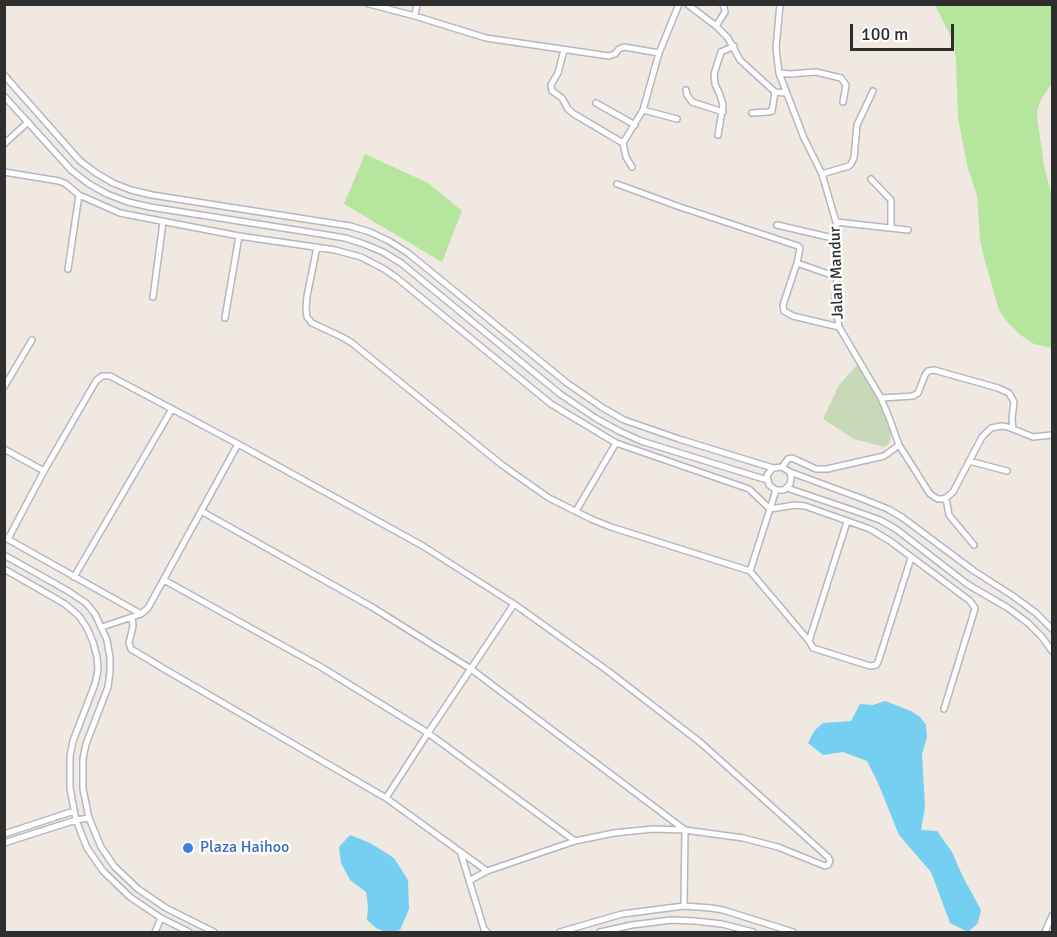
<!DOCTYPE html>
<style>
body{margin:0}
#map{position:relative;width:1057px;height:937px;overflow:hidden;background:#efe9e1;font-family:Signika,sans-serif}
canvas{display:block}
.frame{position:absolute;inset:0;border:6px solid #2e2e2e;pointer-events:none}
.scale{position:absolute;left:850px;top:24px;width:104px;height:27px;box-sizing:border-box;border:3px solid #2e2e2e;border-top:0;padding-left:8px;font-size:18px;line-height:21px;white-space:nowrap;color:#2e2e2e;-webkit-text-stroke:4px #fff;paint-order:stroke}
</style>
<div id="map">
<canvas width="1057" height="937"></canvas>
<div class="frame"></div>
<div class="scale">100 m</div>
</div>
<script>
const c = document.querySelector('canvas').getContext('2d');
c.lineJoin = 'round';
function paint(path, color) {
  c.fillStyle = color;
  c.fill(path, 'evenodd');
}
function poly(rows) {
  const path = new Path2D();
  for (const r of rows) {
    path.moveTo(r[0], r[1]);
    for (let i = 2; i < r.length; i += 2) path.lineTo(r[i], r[i + 1]);
  }
  return path;
}
function stroke(path, color, width, dash) {
  c.strokeStyle = color;
  c.lineWidth = width;
  c.lineCap = dash ? 'butt' : 'round';
  c.setLineDash(dash || []);
  c.stroke(path);
}
function drawText(font, color, halo, rows, align = 'center') {
  c.font = font + ' Signika,sans-serif';
  c.lineWidth = 5;
  c.setLineDash([]);
  c.textBaseline = 'middle';
  c.strokeStyle = halo;
  c.fillStyle = color;
  for (const [text, x, y, turn = 0] of rows) {
    c.save();
    c.translate(x, y);
    c.rotate((+turn || 0) * Math.PI / 180);
    c.textAlign = isNaN(turn) ? turn : align;
    if (halo) c.strokeText(text, 0, 0);
    c.fillText(text, 0, 0);
    c.restore();
  }
}
paint(poly([
 [935,5,1052,5,1052,83,1041,100,1037,111,1037,116,1044,166,1052,196,1052,348,1034,344,1022,336,1007,322,999,310,984,258,980,239,977,195,968,169,961,134,958,117,956,61,954,43],
 [365,154,428,183,462,211,442,262,344,204]
]), '#b6e59e');
paint(poly([
 [858,364,884,412,892,434,889,444,884,447,854,439,823,419,839,385]
]), '#c8d9b8');
paint(poly([
 [885,701,911,711,920,717,926,725,927,737,922,754,925,807,921,830,937,831,952,852,963,877,981,910,978,923,968,932,950,923,931,872,899,835,878,783,867,761,843,752,823,755,808,743,814,731,823,723,851,721,860,704,873,705],
 [350,835,370,843,394,858,408,880,409,909,400,930,392,932,386,932,376,928,367,920,368,906,366,892,350,880,341,863,339,847]
]), '#75cff0');
const minor = poly([
 [369,4,415,16,486,38,609,56,615,54,619,49,624,47,659,53,679,4],
 [687,4,716,26,728,38,740,60,775,92,786,93],
 [780,4,776,48,779,73,804,138,822,174,836,222,839,254,835,300,839,327,881,398,890,420,899,445,884,456,827,469,816,469,792,458,788,459,782,467],
 [415,16,417,4],
 [716,26,725,12,723,4],
 [564,50,558,73,551,85,552,91,562,98,568,109,574,114,623,143],
 [779,73,790,74,816,72,841,78,846,85,843,102],
 [4,75,80,161,96,173,113,183,131,190,152,195,350,226,370,232,389,241,408,253,567,383,603,408,624,420,679,439,773,468,782,467,790,472,791,478,790,484,784,490,776,490,769,485,767,475,773,468],
 [686,90,687,95,692,102,723,112],
 [4,96,71,170,89,184,107,194,128,202,150,207,315,233,345,238,364,244,383,252,401,263,560,394,597,419,619,431,641,441,767,480],
 [596,103,635,125],
 [643,110,677,119],
 [752,113,768,112,772,111,775,92],
 [718,135,723,105,720,95,715,84,714,74,721,52,734,46],
 [4,144,27,123],
 [632,167,626,157,623,143,643,110,659,53],
 [4,172,59,181,66,184,79,195,120,213,239,236,335,250,361,257,384,269,397,278,551,404,616,443,576,511],
 [822,174,849,166,851,164,854,158,857,125,873,91],
 [871,179,891,200,891,228],
 [617,184,680,207,798,246,800,248,797,263,783,305,784,311,793,316,839,327],
 [836,222,908,230],
 [777,225,837,239],
 [317,247,307,296,306,308,307,317,312,323,342,337,352,343,502,465,549,498,591,519,611,527,750,571,809,641,813,648,870,666,876,665,878,662,911,558],
 [797,263,837,277],
 [68,269,79,195],
 [153,297,163,222],
 [225,318,239,236],
 [4,387,32,340],
 [881,398,913,396,918,393,925,375,928,371,934,370,998,388,1009,393,1014,402,1012,418,1013,429],
 [616,443,749,489,770,509,795,505,805,506,870,529,890,541,970,601,975,608,974,612,944,709],
 [899,445,930,494,938,499,942,499,946,498,953,492,982,437,991,428,1001,426,1008,427,1033,437,1052,435],
 [4,449,44,471],
 [969,461,1007,471],
 [790,472,863,499,888,509,903,518,974,571,1013,596,1036,613,1052,629],
 [787,488,858,512,880,520,896,529,967,584,1008,608,1028,623,1042,637,1052,651],
 [946,498,949,515,974,545],
 [4,537,141,614],
 [8,539,44,471,96,381,102,376,110,376,238,444],
 [4,555,68,591,86,603,95,614,107,640,110,658,110,672,108,687,86,744,83,759,83,789,89,818,101,847,114,866,138,889,166,908,214,932],
 [4,569,65,604,79,616,87,628,93,642,97,657,98,670,95,684,73,741,70,756,70,788,76,820,87,848,103,871,130,897,161,918,189,932],
 [750,571,776,490],
 [74,577,172,409],
 [164,580,321,667,428,733,514,604],
 [132,617,133,626,129,643,131,649,166,670,386,798,487,871,575,841,614,833,653,829,685,830,471,669,372,607,201,511],
 [102,627,141,614,148,608,238,444,423,546,514,604,608,671,701,743,828,857,830,861,828,865,825,866,778,847,743,838,685,830,684,906,622,914,560,932],
 [809,641,847,522],
 [386,798,428,733,575,841],
 [4,834,74,811],
 [4,843,76,820,89,818],
 [461,854,484,929,487,932],
 [469,881,487,871],
 [684,906,711,908,723,910,793,932],
 [155,932,161,918],
 [600,932,632,925,671,920,695,921,722,924,753,932],
 [1045,932,1052,916]
]);
stroke(minor, '#b4b7c1', 8);
stroke(minor, '#fff', 5);
for (const [x, y, r, color] of [
 [188,848,6,"#3f7fe0"]
]) {
  const dot = new Path2D();
  dot.arc(x, y, r, 0, 2 * Math.PI);
  c.fillStyle = color;
  c.fill(dot);
  stroke(dot, '#fff', 2);
}
drawText('16px', '#2e2e2e', '#fff', [
 ["Jalan Mandur",837,273,-92]
]);
drawText('16px', '#366cbe', '#fff', [
 ["Plaza Haihoo",200,848]
], 'left');
</script>
